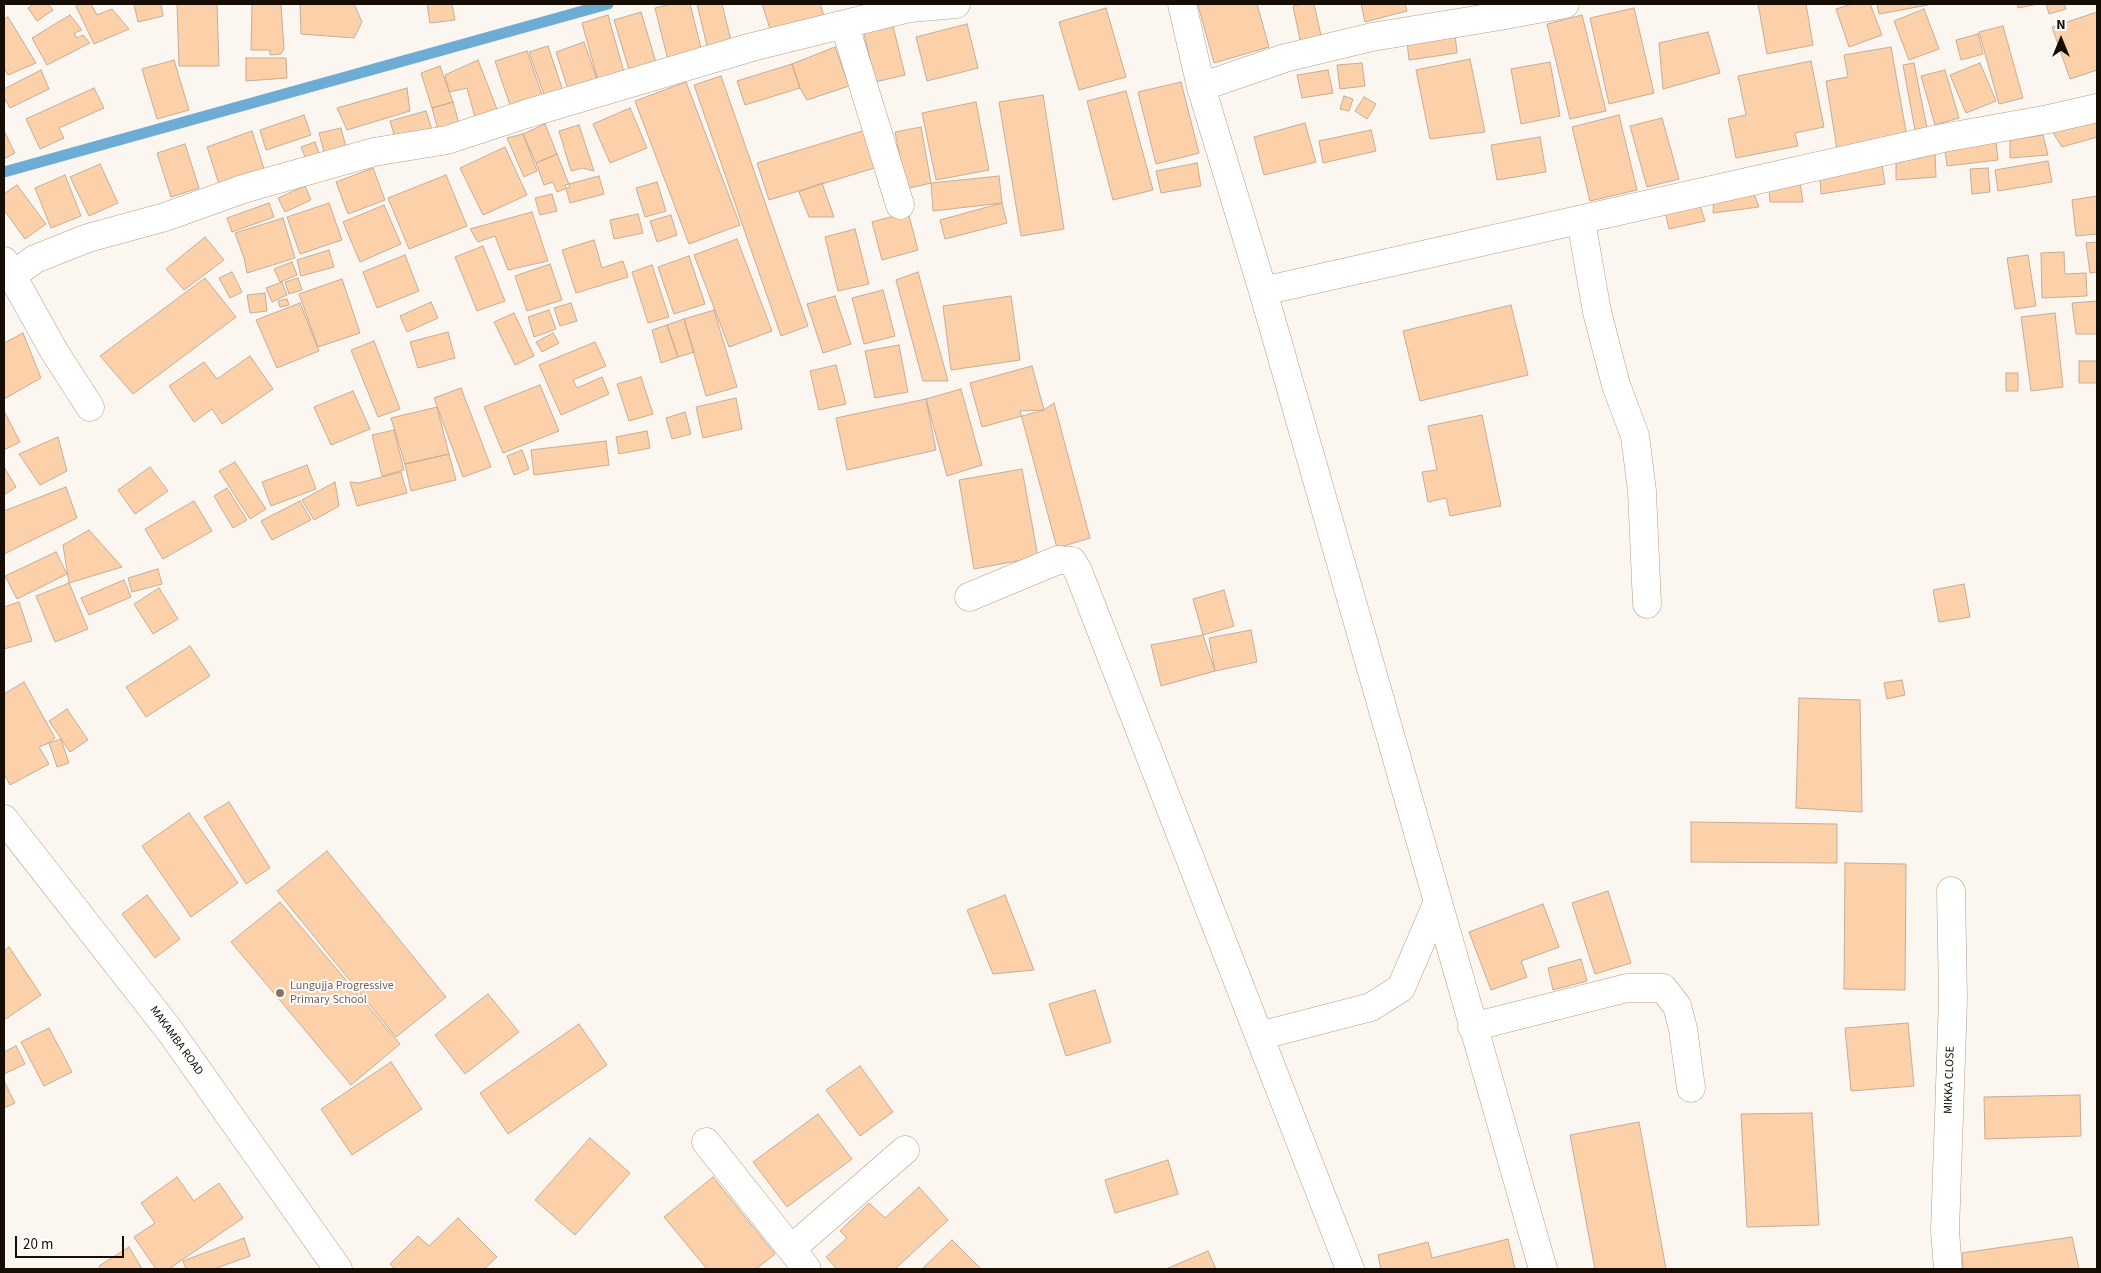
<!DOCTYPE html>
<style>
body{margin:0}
#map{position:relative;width:2101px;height:1273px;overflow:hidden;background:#fcf6f1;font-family:"Source Sans 3",sans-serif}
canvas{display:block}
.frame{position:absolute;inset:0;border:5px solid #160d05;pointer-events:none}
.north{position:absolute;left:2036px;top:15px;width:50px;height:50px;-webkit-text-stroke:4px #fff;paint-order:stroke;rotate:0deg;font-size:14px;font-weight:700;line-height:20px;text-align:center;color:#160d05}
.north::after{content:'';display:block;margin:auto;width:18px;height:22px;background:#160d05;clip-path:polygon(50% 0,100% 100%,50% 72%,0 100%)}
.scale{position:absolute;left:15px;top:1236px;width:109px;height:22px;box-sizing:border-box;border:2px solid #160d05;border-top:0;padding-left:6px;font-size:15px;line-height:18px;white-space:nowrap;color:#160d05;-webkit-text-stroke:4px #fff;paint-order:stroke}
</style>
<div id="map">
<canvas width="2101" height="1273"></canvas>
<div class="frame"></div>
<div class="north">N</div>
<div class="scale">20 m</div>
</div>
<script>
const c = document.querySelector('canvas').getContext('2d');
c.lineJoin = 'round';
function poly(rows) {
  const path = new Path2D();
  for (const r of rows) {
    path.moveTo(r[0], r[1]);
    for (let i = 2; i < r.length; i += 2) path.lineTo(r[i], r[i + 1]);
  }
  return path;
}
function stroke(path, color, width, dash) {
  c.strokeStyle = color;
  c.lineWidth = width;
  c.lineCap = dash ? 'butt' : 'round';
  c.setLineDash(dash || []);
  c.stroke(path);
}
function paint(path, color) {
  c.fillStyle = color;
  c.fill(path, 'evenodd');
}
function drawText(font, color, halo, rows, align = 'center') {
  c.font = font + ' "Source Sans 3",sans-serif';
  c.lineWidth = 4;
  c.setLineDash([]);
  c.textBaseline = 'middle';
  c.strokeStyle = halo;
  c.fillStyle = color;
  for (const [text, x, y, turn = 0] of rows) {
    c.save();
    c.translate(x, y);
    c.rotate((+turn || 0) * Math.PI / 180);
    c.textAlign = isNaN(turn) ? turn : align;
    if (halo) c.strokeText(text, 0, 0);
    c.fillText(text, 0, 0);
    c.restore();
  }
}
stroke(poly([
 [4,172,608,4]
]), '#6dacd5', 11);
const building = poly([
 [34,4,48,4,53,10,37,21,28,8,34,4],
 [79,4,91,4,97,15,112,9,129,29,94,44,76,6,79,4],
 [134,4,161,4,163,16,138,22,134,4],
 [177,4,217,4,219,66,179,66,177,4],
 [252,4,281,4,284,49,281,54,270,55,270,50,251,50,252,4],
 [300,4,354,4,362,22,354,38,301,34,300,4],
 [427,4,452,4,455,20,430,23,427,4],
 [671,4,690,4,703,56,669,64,655,8,671,4],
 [697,4,722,4,733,49,709,54,697,4],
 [762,4,820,4,824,16,771,32,762,4],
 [1204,4,1257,4,1269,47,1214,63,1198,5,1204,4],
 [1303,4,1314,4,1322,40,1301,44,1293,6,1303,4],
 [1361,4,1405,4,1407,11,1365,22,1361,4],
 [1758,4,1806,4,1813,45,1767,54,1758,4],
 [1852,4,1870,4,1882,35,1849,47,1836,9,1852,4],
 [1877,4,1928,4,1928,5,1879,14,1877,4],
 [2017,4,2038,4,2018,8,2017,4],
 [2046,4,2064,4,2066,9,2049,14,2046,4],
 [1106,8,1126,77,1079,90,1059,22,1106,8],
 [1634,8,1654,93,1609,104,1590,18,1634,8],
 [1924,9,1939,49,1909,60,1894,21,1924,9],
 [641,12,657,66,630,73,614,20,641,12],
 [2097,12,2097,70,2070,79,2052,27,2097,12],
 [70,15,82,30,74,33,77,38,83,35,90,43,47,65,32,38,70,15],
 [608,15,625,76,599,84,582,23,608,15],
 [1582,15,1606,111,1570,119,1547,24,1582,15],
 [8,17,36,63,8,75,4,68,4,19,8,17],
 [892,22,905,75,875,82,863,29,892,22],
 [967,24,978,68,927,81,916,37,967,24],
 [2003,26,2023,98,1999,104,1979,32,2003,26],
 [1708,32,1720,73,1663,89,1659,43,1708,32],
 [1455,34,1457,53,1409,60,1407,42,1455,34],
 [1978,34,1983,54,1961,60,1956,40,1978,34],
 [584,42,597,79,568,89,556,52,584,42],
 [548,46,563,91,545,97,529,52,548,46],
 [835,47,849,86,807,100,800,88,792,64,835,47],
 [1891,47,1907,137,1837,149,1826,81,1848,77,1844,55,1891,47],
 [527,51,543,98,511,108,495,61,527,51],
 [246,58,286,58,287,78,246,81,246,58],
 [1470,59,1485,132,1430,139,1416,70,1470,59],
 [174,60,189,110,157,119,142,69,174,60],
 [478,60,500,117,476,121,467,88,449,92,445,75,478,60],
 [1811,61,1824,127,1795,133,1798,146,1736,158,1728,119,1746,115,1738,76,1811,61],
 [1550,62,1560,116,1521,124,1511,69,1550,62],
 [1362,63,1365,86,1340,89,1337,65,1362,63],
 [1914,63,1927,128,1915,130,1903,65,1914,63],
 [1980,63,1996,101,1966,113,1950,75,1980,63],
 [792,64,800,88,745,105,737,81,792,64],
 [440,66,453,102,432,108,421,73,440,66],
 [41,70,49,89,10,108,4,98,4,89,41,70],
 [1328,70,1333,93,1302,98,1297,75,1328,70],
 [1945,70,1959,118,1935,125,1921,76,1945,70],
 [721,76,808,326,781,336,694,85,721,76],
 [686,82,740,225,689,244,635,101,686,82],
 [1181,82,1199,153,1156,164,1138,92,1181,82],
 [94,88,104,108,59,128,64,138,40,149,26,119,94,88],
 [407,88,410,111,347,130,337,108,407,88],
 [1126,91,1153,190,1113,200,1087,101,1126,91],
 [1043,95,1064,229,1021,236,999,102,1043,95],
 [1344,96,1353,99,1349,111,1340,109,1344,96],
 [1364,97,1376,104,1367,119,1355,111,1364,97],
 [453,102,459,124,438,130,432,108,453,102],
 [976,102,989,170,936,180,922,113,976,102],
 [630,108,647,148,610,163,593,124,630,108],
 [426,111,432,130,396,141,390,121,426,111],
 [304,115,311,135,266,150,260,130,304,115],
 [1619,115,1637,190,1590,201,1572,127,1619,115],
 [1662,118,1679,179,1647,187,1630,126,1662,118],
 [2097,121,2097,137,2062,147,2052,131,2097,121],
 [1305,123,1316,162,1264,175,1254,137,1305,123],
 [545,124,557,154,536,163,523,134,545,124],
 [579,125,594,171,582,168,571,171,559,131,579,125],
 [921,127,931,183,906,189,895,132,921,127],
 [341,128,348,155,326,160,319,133,341,128],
 [869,129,881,166,769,200,757,163,869,129],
 [1371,130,1376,151,1323,163,1319,141,1371,130],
 [4,131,15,153,4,159,4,131],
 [252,131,264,169,219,184,207,147,252,131],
 [523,134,537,171,524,177,507,138,523,134],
 [2043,135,2048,155,2010,158,2010,140,2043,135],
 [1540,137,1546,172,1497,180,1491,145,1540,137],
 [315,142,322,162,309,167,301,147,315,142],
 [1944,142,1996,142,1998,160,1947,166,1944,142],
 [185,144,199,188,171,197,157,153,185,144],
 [505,147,527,195,483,215,460,168,505,147],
 [557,154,570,187,557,192,553,182,544,185,536,163,557,154],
 [1935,154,1936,177,1896,180,1896,163,1935,154],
 [2048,161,2052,182,1998,191,1995,170,2048,161],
 [1197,163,1201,186,1161,193,1156,171,1197,163],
 [100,164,118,203,89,216,70,177,100,164],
 [1882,165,1885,184,1821,194,1820,176,1882,165],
 [373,168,385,200,348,214,336,182,373,168],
 [1988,168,1990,192,1972,194,1970,169,1988,168],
 [65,175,81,216,51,228,35,188,65,175],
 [446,175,467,226,409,249,388,198,446,175],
 [599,176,604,194,570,203,565,185,599,176],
 [999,176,1002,203,933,211,931,183,999,176],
 [657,182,666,211,645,217,636,188,657,182],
 [1800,182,1803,202,1770,202,1769,186,1800,182],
 [822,183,834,217,809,217,799,192,822,183],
 [17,185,46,224,25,239,4,210,4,194,17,185],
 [305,186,311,200,285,212,278,198,305,186],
 [1753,191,1759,207,1713,213,1714,198,1753,191],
 [552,194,557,211,540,215,535,198,552,194],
 [2097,196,2097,234,2076,236,2072,200,2097,196],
 [1699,202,1705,221,1669,229,1664,207,1699,202],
 [269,203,274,217,232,232,227,218,269,203],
 [329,203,342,240,300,254,287,217,329,203],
 [1002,203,1007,223,945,239,940,220,1002,203],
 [384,205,401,244,360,262,343,222,384,205],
 [532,212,548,261,508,270,495,236,478,242,470,229,532,212],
 [908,212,918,250,882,260,872,222,908,212],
 [638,214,643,233,614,239,610,220,638,214],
 [671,215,677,235,657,242,650,221,671,215],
 [283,218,295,258,247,273,244,258,235,233,283,218],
 [855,229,869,284,838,291,825,237,855,229],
 [205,237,224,260,184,290,166,269,205,237],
 [737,239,772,331,729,347,694,255,737,239],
 [594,240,602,268,623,261,628,277,576,293,562,250,594,240],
 [2097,242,2097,272,2090,273,2086,243,2097,242],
 [483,246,505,301,477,311,455,257,483,246],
 [329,250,334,267,301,276,297,260,329,250],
 [2064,252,2065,274,2086,273,2087,296,2042,298,2041,253,2064,252],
 [405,255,419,291,377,308,363,272,405,255],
 [2028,255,2036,306,2015,309,2007,258,2028,255],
 [689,256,705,304,674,314,658,267,689,256],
 [292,262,297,275,280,282,274,269,292,262],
 [550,264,562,300,527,311,515,276,550,264],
 [652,265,669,317,648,323,632,272,652,265],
 [232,272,242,292,230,298,219,278,232,272],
 [918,272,948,381,923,381,896,280,918,272],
 [205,278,236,317,133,394,100,356,205,278],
 [298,278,302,290,289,294,285,282,298,278],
 [342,279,360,333,318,347,299,294,342,279],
 [282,282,287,295,272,302,266,288,282,282],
 [883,290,895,336,864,344,852,298,883,290],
 [265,293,267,311,250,313,247,295,265,293],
 [835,296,851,344,823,353,807,304,835,296],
 [1011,296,1020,360,951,370,943,306,1011,296],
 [287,299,289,305,280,307,278,301,287,299],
 [2097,301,2097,334,2076,334,2072,303,2097,301],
 [431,302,438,318,407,332,400,316,431,302],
 [300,303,319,351,277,368,256,320,300,303],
 [571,303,577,321,560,326,554,308,571,303],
 [1511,305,1528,375,1420,401,1403,331,1511,305],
 [549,310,556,329,534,337,528,317,549,310],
 [714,310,737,387,706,396,684,319,714,310],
 [514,313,534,356,515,365,494,322,514,313],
 [2055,313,2063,387,2031,391,2021,317,2055,313],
 [684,319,694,352,678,357,667,325,684,319],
 [667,325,678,357,661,363,652,330,667,325],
 [448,332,455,358,418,368,410,342,448,332],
 [23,333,41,378,4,399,4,343,23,333],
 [553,333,559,343,542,352,536,342,553,333],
 [374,341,400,409,378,417,351,350,374,341],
 [595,342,606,366,573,380,577,388,602,377,609,394,561,415,539,365,595,342],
 [899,345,908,392,875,398,865,351,899,345],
 [250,356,273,389,222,424,212,409,194,422,169,386,204,362,217,379,250,356],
 [2079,361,2097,361,2097,383,2079,383,2079,361],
 [836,365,846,404,819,410,810,371,836,365],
 [1032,366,1044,410,982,427,970,383,1032,366],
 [2006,373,2018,373,2018,391,2006,391,2006,373],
 [641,377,653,414,629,421,617,384,641,377],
 [540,385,559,431,503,453,484,407,540,385],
 [461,388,491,467,463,477,434,398,461,388],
 [961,389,982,465,947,476,926,399,961,389],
 [353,391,370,429,331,445,314,407,353,391],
 [736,398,742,429,703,438,696,407,736,398],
 [926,399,936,450,847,470,836,418,926,399],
 [1054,403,1090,538,1057,548,1020,411,1044,410,1054,403],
 [437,407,449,454,405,464,391,418,437,407],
 [4,411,20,442,4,450,4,411],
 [685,412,691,434,672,439,666,418,685,412],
 [1482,415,1501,506,1450,516,1446,498,1428,502,1422,472,1437,470,1428,426,1482,415],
 [394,430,404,470,382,476,372,435,394,430],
 [647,431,650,448,619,454,616,437,647,431],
 [58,437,67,471,40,485,19,454,58,437],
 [606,441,609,465,534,475,531,450,606,441],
 [522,450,529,469,514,475,507,456,522,450],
 [449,454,456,480,411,491,405,464,449,454],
 [235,462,266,509,250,519,219,471,235,462],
 [307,465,316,489,271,506,262,482,307,465],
 [4,467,16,487,4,495,4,467],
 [150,467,168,491,135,514,118,490,150,467],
 [1022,469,1038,557,974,569,959,480,1022,469],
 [401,472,407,493,357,506,350,482,359,483,401,472],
 [335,482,339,506,314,520,302,500,335,482],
 [66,487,77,518,4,554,4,511,66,487],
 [227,488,247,520,233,528,214,496,227,488],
 [194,501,212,531,163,559,145,529,194,501],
 [300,501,311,520,272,540,261,521,300,501],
 [89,530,122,567,69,583,63,545,89,530],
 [56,552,67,574,17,599,5,576,56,552],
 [158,569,162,584,132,592,128,578,158,569],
 [124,580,131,597,89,615,81,598,124,580],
 [69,583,88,629,55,642,36,596,69,583],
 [1964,584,1970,617,1939,622,1933,590,1964,584],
 [159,588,178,619,153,634,134,604,159,588],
 [1224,590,1234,626,1203,635,1193,599,1224,590],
 [19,602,32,641,4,649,4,607,19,602],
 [1251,630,1257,662,1215,671,1209,638,1251,630],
 [1203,635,1215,671,1161,686,1151,645,1203,635],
 [190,646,210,676,146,717,126,687,190,646],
 [1902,680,1905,695,1887,699,1884,683,1902,680],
 [24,682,55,738,49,743,39,747,49,764,10,785,4,774,4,694,24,682],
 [1799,698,1860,700,1862,812,1796,808,1799,698],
 [67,709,88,740,70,752,49,721,67,709],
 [61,739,69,763,57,767,49,743,61,739],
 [229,802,270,868,246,884,204,817,229,802],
 [189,813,238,883,191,917,142,846,189,813],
 [1691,822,1837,824,1837,863,1691,862,1691,822],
 [327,851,446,997,396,1037,277,891,327,851],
 [1845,863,1906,864,1905,990,1844,989,1845,863],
 [1608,891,1631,963,1595,974,1572,903,1608,891],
 [147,895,180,939,155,958,122,914,147,895],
 [1005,895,1034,970,993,974,967,910,1005,895],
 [280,902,400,1044,351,1085,231,942,280,902],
 [1543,904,1559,947,1521,961,1527,977,1491,990,1469,932,1543,904],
 [9,947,41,995,4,1020,4,951,9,947],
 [1581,959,1587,981,1553,990,1548,968,1581,959],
 [1095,990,1111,1042,1066,1056,1049,1004,1095,990],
 [488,994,519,1032,465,1074,435,1035,488,994],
 [1908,1023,1914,1086,1851,1091,1845,1028,1908,1023],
 [579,1024,607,1065,508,1134,480,1093,579,1024],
 [49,1028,72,1072,44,1086,21,1042,49,1028],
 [16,1046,25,1064,4,1074,4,1052,16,1046],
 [391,1062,422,1109,352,1155,321,1109,391,1062],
 [860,1066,893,1112,860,1136,826,1090,860,1066],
 [4,1081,15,1103,4,1108,4,1081],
 [2080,1095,2081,1136,1985,1139,1984,1097,2080,1095],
 [1812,1113,1819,1225,1747,1227,1741,1114,1812,1113],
 [818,1114,852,1159,787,1207,753,1162,818,1114],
 [1639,1122,1666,1269,1595,1269,1570,1135,1639,1122],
 [590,1138,630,1173,575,1235,535,1200,590,1138],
 [1168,1160,1178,1194,1115,1213,1105,1180,1168,1160],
 [177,1177,194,1201,219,1183,243,1218,169,1269,156,1269,134,1237,155,1223,141,1203,177,1177],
 [713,1177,775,1254,756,1269,707,1269,664,1217,713,1177],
 [919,1187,948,1220,895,1269,837,1269,826,1257,847,1238,840,1231,869,1203,885,1218,919,1187],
 [458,1218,497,1257,484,1269,395,1269,390,1264,418,1236,429,1246,458,1218],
 [2072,1237,2079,1269,1963,1269,1962,1253,2072,1237],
 [244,1238,250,1256,214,1269,186,1269,183,1261,244,1238],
 [1508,1239,1515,1269,1381,1269,1378,1255,1428,1242,1432,1258,1508,1239],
 [952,1240,981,1269,922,1269,952,1240],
 [129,1247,142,1269,101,1269,99,1266,129,1247],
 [1208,1251,1216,1269,1166,1269,1208,1251]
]);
paint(building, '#fcd1aa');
stroke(building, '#c7ac94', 1);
const minor = poly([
 [1182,4,1201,87,1263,291,1543,1269],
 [845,26,900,205],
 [1201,87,1285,58,1372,37,1494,17,1565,4],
 [1581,221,1597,312,1616,385,1635,436,1642,491,1647,604],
 [4,261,54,351,90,407],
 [12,276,35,259,88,238,165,217,243,189,374,152,447,140,526,114,752,47,910,8,956,4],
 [1263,291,1943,138,2049,119,2097,108],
 [969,597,1058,560,1072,561,1078,571,1350,1269],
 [4,819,170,1031,338,1269],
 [1472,1027,1627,988,1663,988,1677,1006,1683,1029,1691,1088],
 [1259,1036,1371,1007,1401,988,1437,904],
 [706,1142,807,1269],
 [791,1249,905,1150],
 [1948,1269,1945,1231,1953,999,1951,891]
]);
stroke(minor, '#b69c85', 29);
stroke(minor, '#fff', 28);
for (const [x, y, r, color] of [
 [280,993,5,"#8d6e63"]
]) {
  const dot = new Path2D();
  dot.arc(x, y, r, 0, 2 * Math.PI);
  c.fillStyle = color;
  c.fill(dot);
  stroke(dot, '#fff', 2);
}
drawText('12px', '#785e54', '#fff', [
 ["Lungujja Progressive",290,986],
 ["Primary School",290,1000]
], 'left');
drawText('12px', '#160d05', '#fff', [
 ["MAKAMBA ROAD",176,1041,54],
 ["MIKKA CLOSE",1950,1080,-88]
]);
</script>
